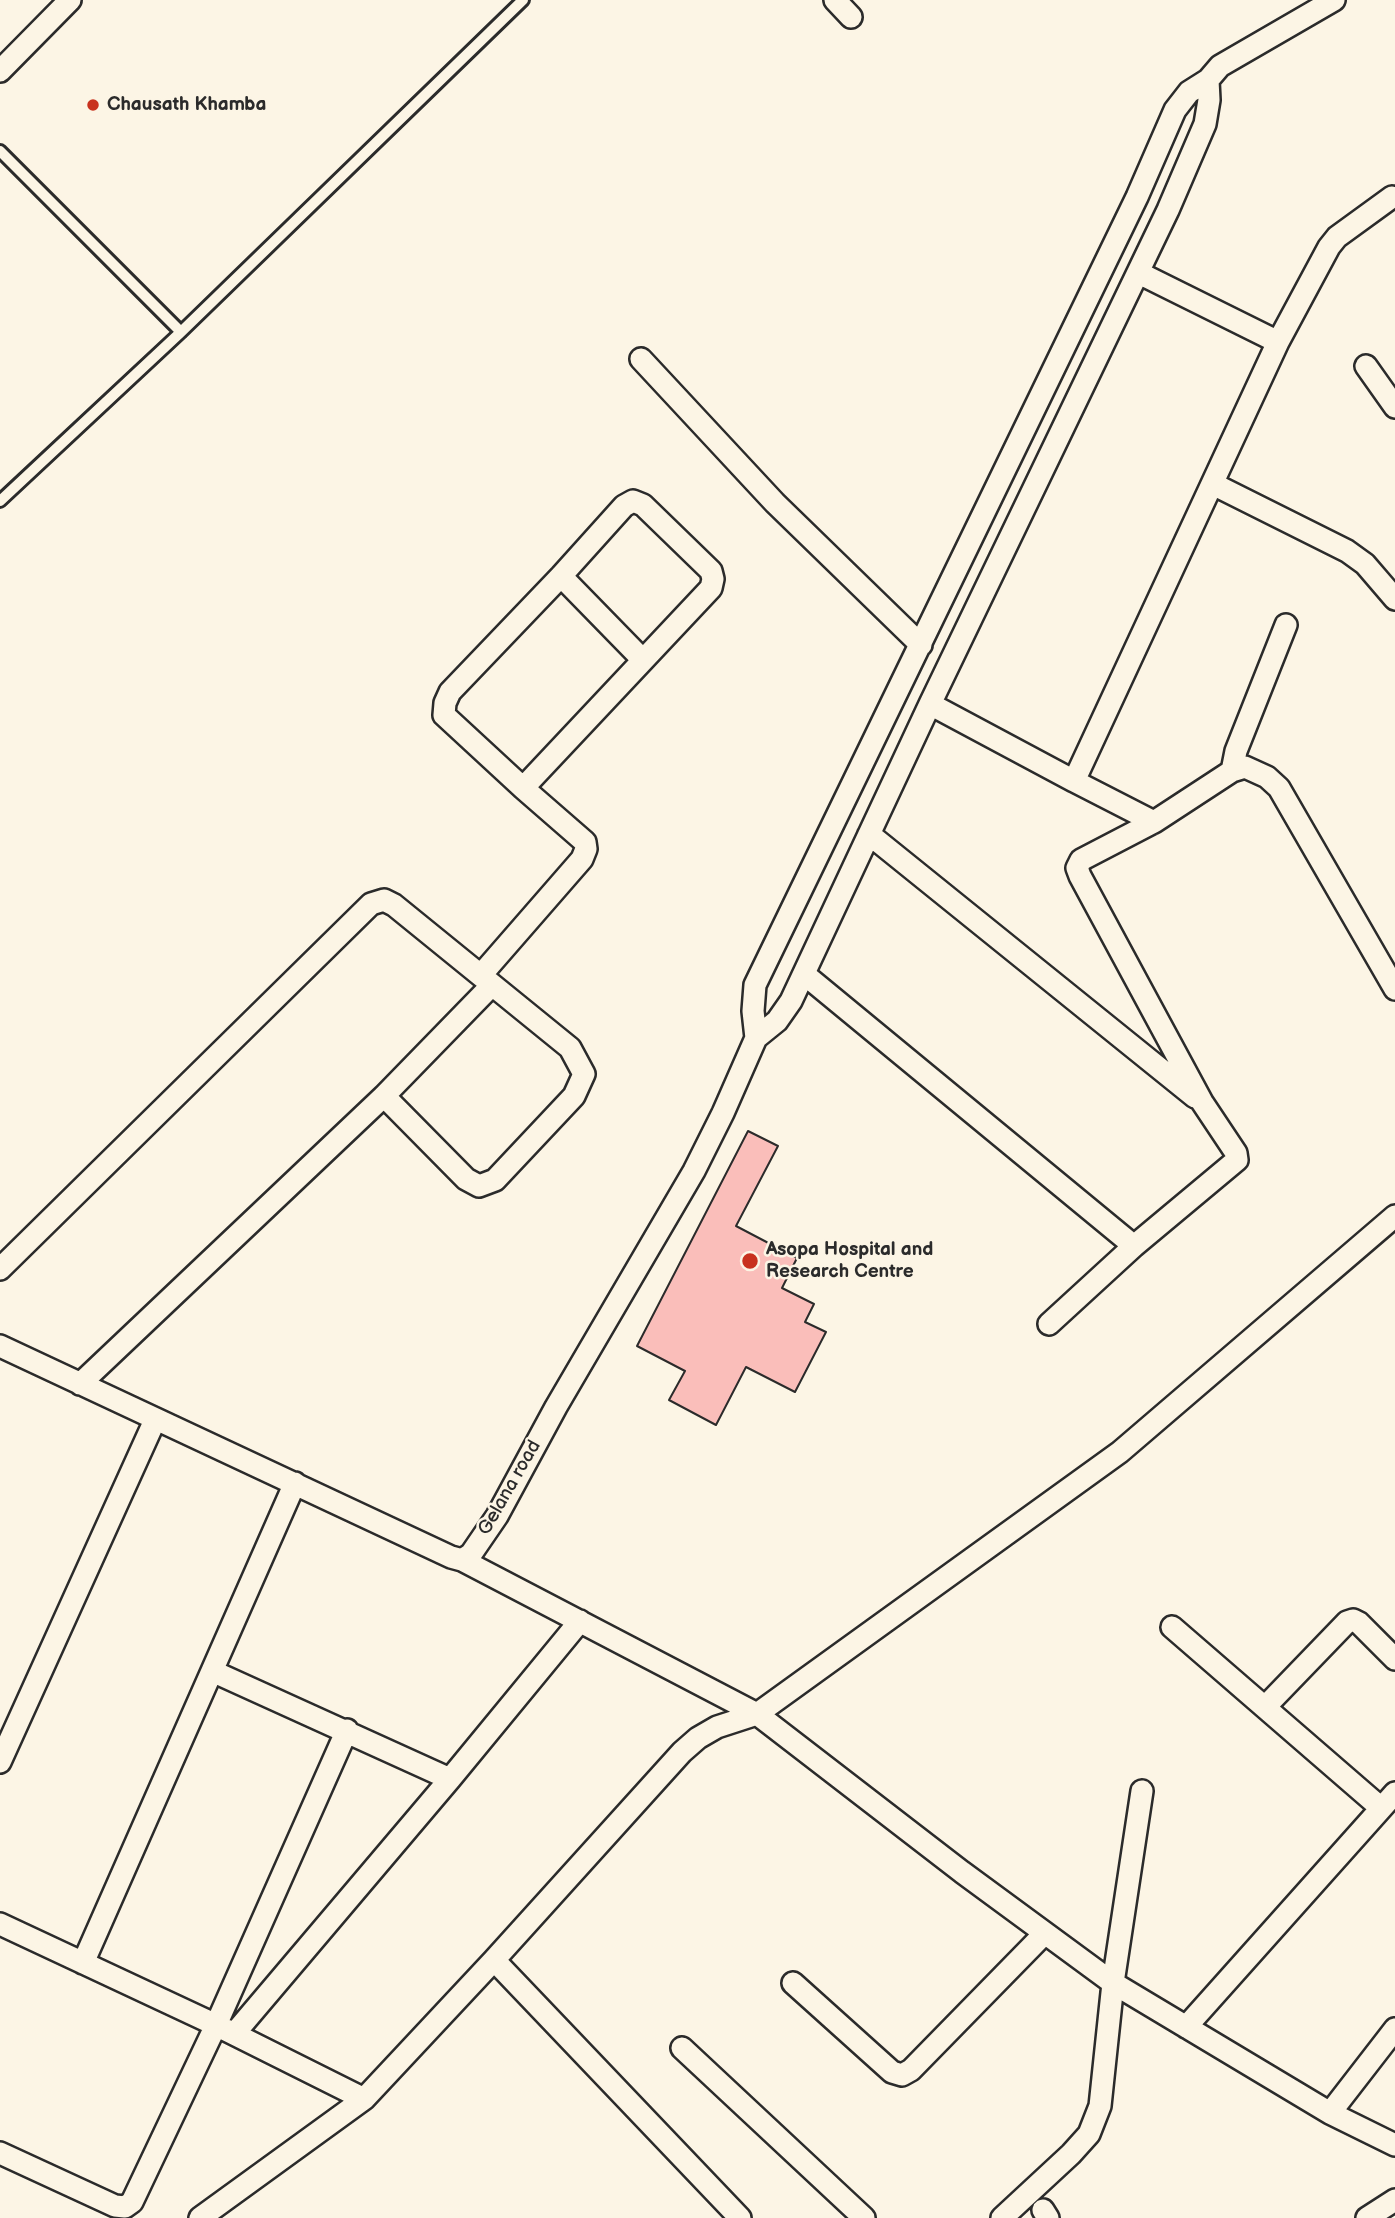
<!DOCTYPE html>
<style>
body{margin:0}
canvas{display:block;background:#fcf5e5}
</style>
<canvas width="1395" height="2218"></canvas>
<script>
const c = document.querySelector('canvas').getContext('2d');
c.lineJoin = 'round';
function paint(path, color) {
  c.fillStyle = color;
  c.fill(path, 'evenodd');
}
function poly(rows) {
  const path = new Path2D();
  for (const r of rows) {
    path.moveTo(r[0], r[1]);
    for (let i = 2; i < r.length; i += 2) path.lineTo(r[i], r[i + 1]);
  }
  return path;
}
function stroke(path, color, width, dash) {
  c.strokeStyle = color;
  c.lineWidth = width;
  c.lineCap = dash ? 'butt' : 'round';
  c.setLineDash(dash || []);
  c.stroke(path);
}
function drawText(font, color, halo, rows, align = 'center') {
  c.font = font + ' "Balsamiq Sans",sans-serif';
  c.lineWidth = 5;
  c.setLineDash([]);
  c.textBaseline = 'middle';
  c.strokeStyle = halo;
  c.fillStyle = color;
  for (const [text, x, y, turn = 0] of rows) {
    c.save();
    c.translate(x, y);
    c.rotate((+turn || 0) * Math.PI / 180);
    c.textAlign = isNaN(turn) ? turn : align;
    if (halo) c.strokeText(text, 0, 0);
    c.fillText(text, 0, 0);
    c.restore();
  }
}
const building = poly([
 [748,1131,778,1146,736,1226,797,1258,782,1288,814,1304,805,1322,826,1332,795,1392,746,1367,716,1425,669,1400,685,1371,637,1346,748,1131]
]);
paint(building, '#fabeba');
stroke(building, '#2b2b2b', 2);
const lane = poly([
 [0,151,181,332],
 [0,501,181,332,523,0]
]);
const street = poly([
 [835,0,851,17],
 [0,71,70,0],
 [1392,197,1337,237,1329,247,1278,342,1074,781,1154,822,1232,771,1245,767,1267,777,1279,788,1395,989],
 [1139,273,1278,342],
 [641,359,775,503,921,645],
 [1366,366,1395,407],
 [1213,484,1347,551,1365,564,1395,599],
 [561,576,642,659],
 [930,704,1074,781],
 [1232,771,1236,751,1286,625],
 [869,834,1195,1097],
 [804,974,1134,1246],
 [481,975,582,859,586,849,585,842,523,788,444,715,445,703,450,692,561,576,624,506,633,501,643,505,711,571,713,579,711,588,523,788],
 [756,1038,753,1011,755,985,1137,197,1175,110,1189,92,1208,80,1220,66,1334,0],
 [0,1269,371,904,384,900,394,905,570,1048,584,1074,574,1096,495,1180,479,1186,466,1179,384,1096],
 [1049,1324,1134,1246,1237,1160,1236,1153,1202,1102,1080,876,1077,868,1081,860,1154,822],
 [0,1346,451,1557,462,1560,471,1554,497,1516,556,1407,694,1171,723,1113,756,1038,777,1021,791,1001,930,704,1168,210,1205,124,1209,100,1208,80],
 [80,1384,384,1096,492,985],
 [462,1560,757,1714,962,1872,1113,1983,1330,2113,1395,2145],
 [1172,1627,1381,1808],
 [212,1671,295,1483],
 [1265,1707,1347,1622,1353,1620,1359,1623,1395,1659],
 [0,1762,155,1420],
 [0,1924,216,2025,364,2099],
 [494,1960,740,2218],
 [83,1963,212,1671,450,1779],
 [793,1983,892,2072,902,2075,911,2070,1045,1933],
 [1186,2027,1395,1793],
 [234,2034,450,1779,580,1621],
 [682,2048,864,2218],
 [1330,2113,1395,2029],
 [0,2153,115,2206,125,2207,132,2202,216,2025,347,1730],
 [1043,2210,1048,2218],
 [200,2218,364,2099,494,1960,682,1752,698,1738,717,1727,757,1714,1120,1452,1395,1216],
 [1002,2218,1071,2154,1089,2134,1100,2106,1113,1983,1142,1791],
 [1367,2218,1395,2200]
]);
stroke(lane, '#2b2b2b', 16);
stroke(street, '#2b2b2b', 26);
stroke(lane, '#fcf5e5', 10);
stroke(street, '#fcf5e5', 21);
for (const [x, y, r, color] of [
 [93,105,7,"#c8321e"],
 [750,1261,9,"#c8321e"]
]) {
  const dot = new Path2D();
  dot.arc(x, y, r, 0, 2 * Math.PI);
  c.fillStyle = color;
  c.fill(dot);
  stroke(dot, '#fcf5e5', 2.5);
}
drawText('bold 19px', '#2b2b2b', '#fcf5e5', [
 ["Chausath Khamba",107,105],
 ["Asopa Hospital and",766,1250],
 ["Research Centre",766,1272]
], 'left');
drawText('19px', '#2b2b2b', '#fcf5e5', [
 ["Gelana road",510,1488,-60]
]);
</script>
